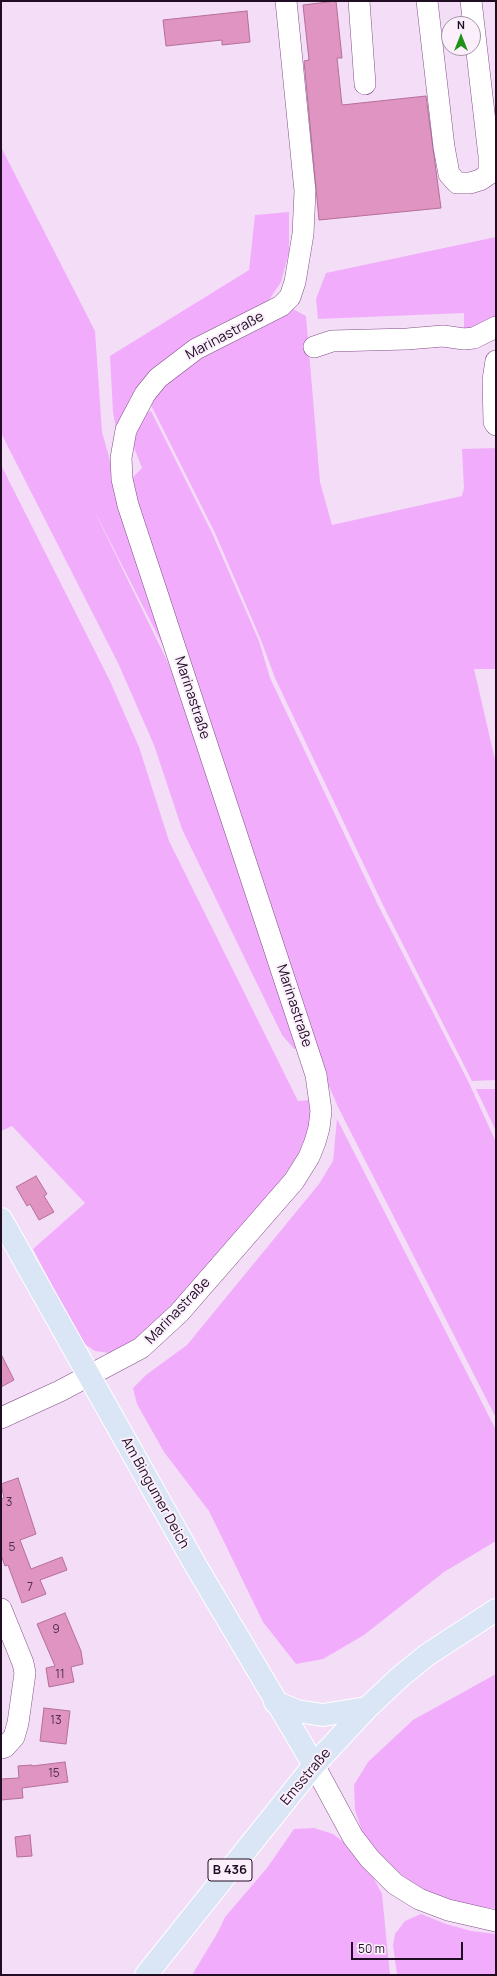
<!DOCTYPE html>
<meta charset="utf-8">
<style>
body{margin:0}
#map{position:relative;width:497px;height:1976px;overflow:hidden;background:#f4ddf7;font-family:Manrope,sans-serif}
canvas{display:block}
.frame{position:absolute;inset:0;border:2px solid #200c23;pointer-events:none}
.north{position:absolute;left:441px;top:16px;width:40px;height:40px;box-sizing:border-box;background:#fbeffc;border:1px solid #a394a5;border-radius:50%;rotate:0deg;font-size:11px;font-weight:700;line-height:16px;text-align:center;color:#200c23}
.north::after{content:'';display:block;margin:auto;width:14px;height:18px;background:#21911a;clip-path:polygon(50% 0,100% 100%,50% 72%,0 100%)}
.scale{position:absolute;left:351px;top:1942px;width:112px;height:18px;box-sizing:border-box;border:2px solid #200c23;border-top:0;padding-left:5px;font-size:12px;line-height:14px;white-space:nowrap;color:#200c23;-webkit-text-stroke:3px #fbeffc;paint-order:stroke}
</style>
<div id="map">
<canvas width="497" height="1976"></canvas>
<div class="frame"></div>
<div class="north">N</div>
<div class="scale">50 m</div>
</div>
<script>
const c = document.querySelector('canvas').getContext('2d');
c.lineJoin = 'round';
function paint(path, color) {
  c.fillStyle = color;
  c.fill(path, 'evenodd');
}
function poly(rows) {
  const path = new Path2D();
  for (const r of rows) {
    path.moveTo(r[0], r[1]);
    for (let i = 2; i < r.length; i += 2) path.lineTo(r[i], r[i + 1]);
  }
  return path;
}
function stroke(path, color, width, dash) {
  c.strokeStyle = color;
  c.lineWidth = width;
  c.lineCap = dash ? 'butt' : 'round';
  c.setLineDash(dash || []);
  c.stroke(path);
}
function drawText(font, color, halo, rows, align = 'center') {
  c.font = font + ' Manrope,sans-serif';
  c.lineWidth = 4;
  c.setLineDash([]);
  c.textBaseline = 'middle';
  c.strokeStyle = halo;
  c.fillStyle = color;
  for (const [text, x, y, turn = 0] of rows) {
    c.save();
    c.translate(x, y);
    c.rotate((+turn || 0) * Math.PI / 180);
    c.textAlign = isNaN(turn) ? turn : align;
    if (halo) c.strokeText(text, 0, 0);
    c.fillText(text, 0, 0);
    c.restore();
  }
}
paint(poly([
 [1,147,95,331,102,432,124,510,187,693,92,506,186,700,297,1048,294,1049,282,1035,182,829,154,745,118,663,1,433],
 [289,212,289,252,281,282,265,306,201,336,118,439,113,412,110,356,249,270,255,215],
 [496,237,496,318,473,330,464,330,464,313,318,319,316,299,326,273],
 [291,308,306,316,320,482,332,525,462,496,464,488,462,449,496,448,496,669,474,669,496,764,496,1080,472,1081,383,905,275,678,261,640,215,533,150,403,165,378],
 [151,411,212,533,259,641,270,678,379,907,468,1081,496,1142,496,1418,339,1109,324,1075,133,493,133,477,142,468,133,445,143,414],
 [1,465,110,681,139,747,169,841,298,1101,311,1100,311,1117,303,1151,289,1172,149,1332,109,1353,95,1351,86,1345,77,1333,33,1249,85,1203,12,1126,1,1131],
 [476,1089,496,1089,496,1131],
 [337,1119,496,1430,496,1541,444,1572,364,1635,323,1659,296,1664,263,1622,209,1511,164,1452,137,1404,133,1388,146,1375,187,1345,319,1184,333,1161],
 [496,1674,496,1909,453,1902,423,1891,386,1863,363,1834,355,1810,354,1785,368,1762,413,1720],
 [314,1828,333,1834,350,1847,372,1875,382,1894,390,1975,192,1975,218,1932,225,1917,267,1868,294,1829],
 [421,1914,446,1924,471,1931,496,1934,496,1975,397,1975,393,1945,395,1934,405,1921]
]), '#f1adfb');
const building = poly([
 [336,1,342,58,337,58,342,105,426,96,441,208,319,220,304,61,309,60,303,5,336,1],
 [247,11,250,42,222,45,222,40,166,46,163,20,247,11],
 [36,1176,47,1194,44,1196,54,1212,39,1220,30,1204,27,1206,16,1187,36,1176],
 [1,1354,14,1380,1,1387,1,1354],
 [18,1478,36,1534,20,1540,31,1569,62,1557,67,1570,40,1580,46,1594,22,1603,8,1565,5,1566,1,1555,1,1499,4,1498,1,1484,18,1478],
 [65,1613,81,1651,83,1664,71,1667,74,1682,49,1687,46,1668,55,1666,37,1624,65,1613],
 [44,1708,70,1711,66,1744,40,1741,44,1708],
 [65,1762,68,1782,22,1788,23,1798,1,1800,1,1779,19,1778,18,1766,32,1765,32,1766,65,1762],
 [30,1835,32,1856,17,1857,15,1837,30,1835]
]);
paint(building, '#df94c2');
stroke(building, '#b56e9a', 1);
const minor = poly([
 [359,1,365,84],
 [427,1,444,147,449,174,457,183,470,183,480,180,489,174,489,156,471,1],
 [314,347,332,341,407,339,443,336,464,339,474,338,496,327],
 [496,361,493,380,494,422,496,425],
 [1,1418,60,1391,141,1348,179,1313,294,1181,309,1157,315,1142,319,1128,321,1111,316,1075,128,505,122,479,121,458,126,430,145,394,158,378,196,349,281,306,290,297,295,282,303,234,305,191,286,1],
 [1,1609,23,1663,25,1673,18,1723,14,1737,5,1747,1,1748],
 [314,1765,353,1837,370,1859,395,1884,419,1899,448,1910,496,1921]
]);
const major = poly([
 [1,1219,196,1566,314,1765],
 [275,1702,297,1711,323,1715,367,1708],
 [146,1975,314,1765,367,1708,400,1677,427,1655,496,1610]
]);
stroke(minor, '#824f89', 22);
stroke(major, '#fff', 24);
stroke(minor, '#fff', 21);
stroke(major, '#dae5f6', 22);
drawText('12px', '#502e4b', null, [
 ["3",9,1503],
 ["5",12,1548],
 ["7",30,1588],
 ["9",56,1630],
 ["11",60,1675],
 ["13",56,1721],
 ["15",54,1774]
]);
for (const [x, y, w] of [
 [230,1870,44]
]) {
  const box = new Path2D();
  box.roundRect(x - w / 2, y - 11, w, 22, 3);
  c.fillStyle = '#fbeffc';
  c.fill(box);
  stroke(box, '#200c23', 1);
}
drawText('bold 13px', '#200c23', null, [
 ["B 436",230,1870]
]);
drawText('14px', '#200c23', '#fbeffc', [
 ["Marinastraße",225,336,-28],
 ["Marinastraße",192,698,72],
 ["Marinastraße",294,1006,72],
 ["Marinastraße",178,1311,-46],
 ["Am Bingumer Deich",155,1493,61],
 ["Emsstraße",306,1777,-50]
]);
</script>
